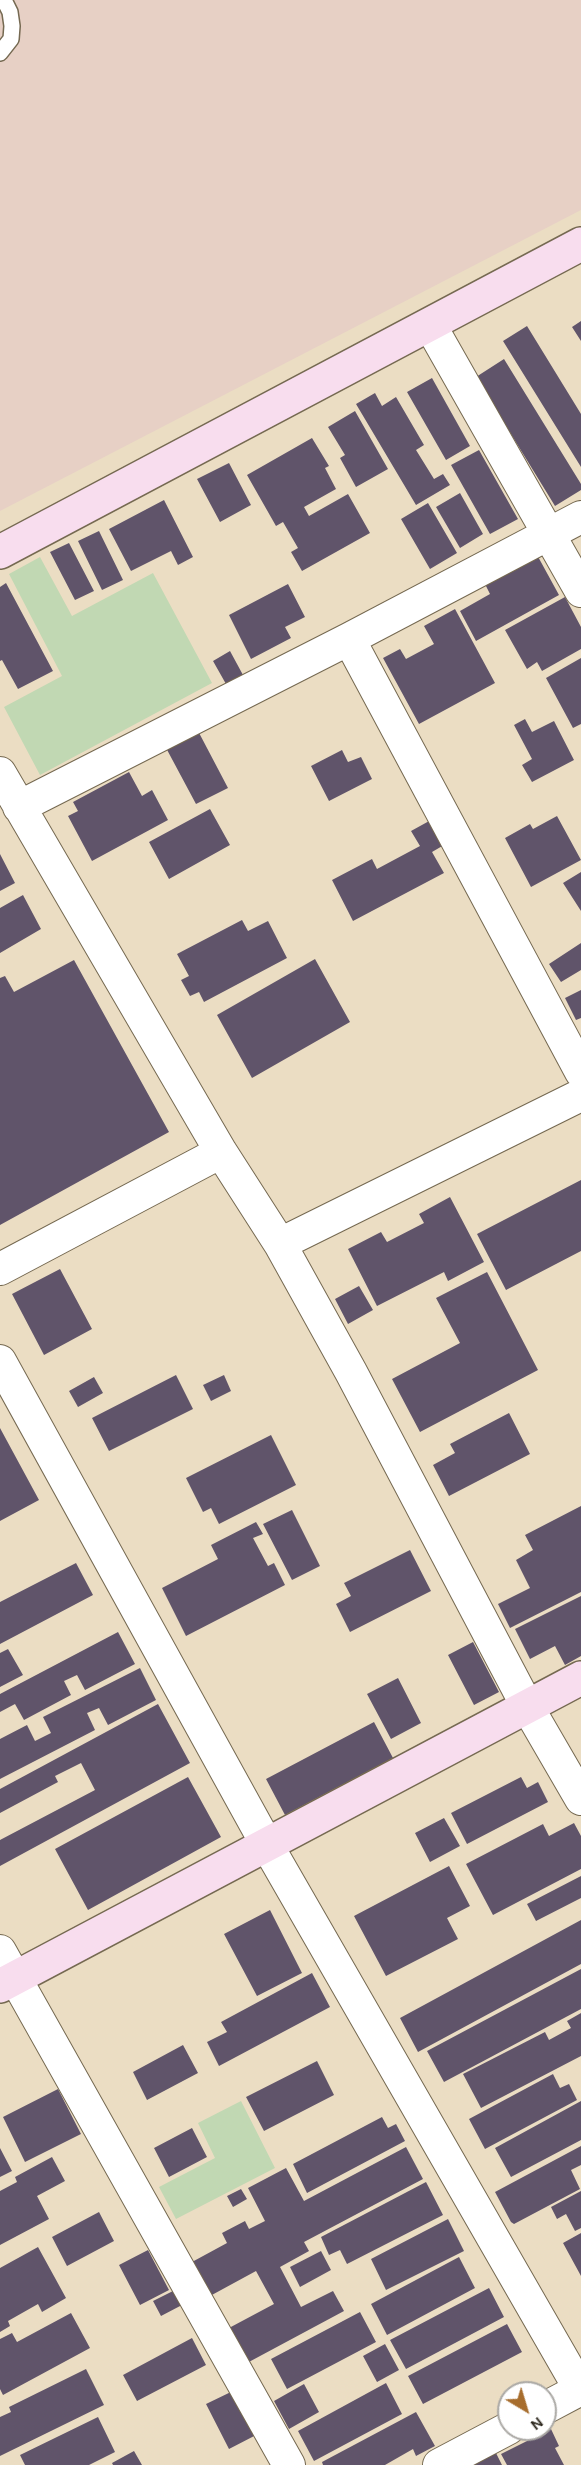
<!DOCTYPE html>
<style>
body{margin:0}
#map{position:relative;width:581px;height:2465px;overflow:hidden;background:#ebddc3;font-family:Karla,sans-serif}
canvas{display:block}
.north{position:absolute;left:497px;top:2381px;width:60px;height:60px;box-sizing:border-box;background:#fff;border:2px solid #aba9a5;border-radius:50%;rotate:142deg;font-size:16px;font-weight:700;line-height:24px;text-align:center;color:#2c271d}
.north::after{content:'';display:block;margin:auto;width:21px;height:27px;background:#a76d2d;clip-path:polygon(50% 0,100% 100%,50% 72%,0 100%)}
</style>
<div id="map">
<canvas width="581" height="2465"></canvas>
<div class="north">N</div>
</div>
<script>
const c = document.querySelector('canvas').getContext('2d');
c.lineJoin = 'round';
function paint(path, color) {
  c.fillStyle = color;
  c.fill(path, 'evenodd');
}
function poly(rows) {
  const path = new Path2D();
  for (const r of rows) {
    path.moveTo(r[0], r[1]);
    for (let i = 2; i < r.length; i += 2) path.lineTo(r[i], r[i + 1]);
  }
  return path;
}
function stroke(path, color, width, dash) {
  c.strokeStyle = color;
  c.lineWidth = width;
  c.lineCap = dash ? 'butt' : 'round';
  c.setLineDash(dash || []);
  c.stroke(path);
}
paint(poly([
 [0,0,581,0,581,210,0,511]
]), '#e7d0c5');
paint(poly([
 [40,557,72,616,153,573,212,683,40,775,4,707,62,676,9,574],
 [241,2101,275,2168,176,2219,159,2187,215,2158,198,2123]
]), '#c1d8b3');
paint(poly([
 [581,321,581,341,572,327],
 [527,326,581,414,581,467,503,341],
 [504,359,581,484,581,490,555,506,476,377],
 [432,378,470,446,446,460,407,392],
 [375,393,382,406,396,397,424,445,416,450,434,479,443,474,450,485,416,505,356,404],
 [355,411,388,469,356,487,340,458,345,455,328,427],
 [312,438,329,466,325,468,336,489,304,507,309,516,348,494,370,533,302,571,291,552,298,548,283,522,276,526,247,475],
 [479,450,518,519,490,534,451,465],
 [229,463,251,505,220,522,197,479],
 [460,493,483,534,460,548,436,507],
 [164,500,193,557,178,565,171,551,131,571,109,529],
 [428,503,457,553,430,569,401,519],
 [99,531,123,580,102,590,78,541],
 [69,543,94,591,75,600,50,552],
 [536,553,559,595,476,641,460,611,490,594,484,582],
 [6,583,53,671,18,689,2,660,0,661,0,587],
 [288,584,305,617,285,627,291,638,251,659,229,615],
 [565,597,581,627,581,649,542,671,537,662,527,669,505,630],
 [455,609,495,683,419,724,383,658,400,649,406,659,434,644,424,626],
 [230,651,243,675,226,684,213,661],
 [581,658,581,724,573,728,546,678],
 [525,719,532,732,554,721,574,760,532,782,522,765,532,759,514,725],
 [197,729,228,788,196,804,165,746],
 [342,750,348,762,361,757,372,779,329,801,311,766],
 [129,772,142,796,152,790,168,820,92,861,68,816,78,811,73,802],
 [210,809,230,845,169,879,149,842],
 [557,816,581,860,531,887,505,838,530,824,533,829],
 [431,820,444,845,432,852,444,873,353,921,332,880,372,859,377,869,420,846,411,831],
 [0,854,15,883,0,891],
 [581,872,581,911,563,883],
 [23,895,41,929,0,953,0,908],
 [242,920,248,931,268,921,287,958,204,1002,199,992,190,996,181,980,189,976,177,954],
 [581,943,581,970,561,982,549,964],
 [315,959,350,1022,252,1078,217,1015],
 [74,960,169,1132,0,1225,0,978,5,976,14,992],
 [581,990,581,1018,576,1020,565,998],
 [581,1180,581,1251,506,1290,477,1234],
 [450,1197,484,1262,448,1281,444,1272,377,1306,348,1249,381,1232,387,1242,424,1223,419,1214],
 [60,1269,92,1329,44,1355,12,1294],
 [487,1272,538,1370,420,1432,392,1379,460,1343,436,1298],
 [359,1286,373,1310,348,1324,335,1299],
 [176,1375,193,1409,109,1451,92,1418],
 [224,1375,231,1391,211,1401,203,1385],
 [94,1377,103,1393,78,1407,69,1391],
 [509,1413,530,1454,449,1496,433,1465,455,1453,450,1444],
 [0,1428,39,1500,0,1521],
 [271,1435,296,1485,219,1524,211,1508,203,1512,186,1478],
 [581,1506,581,1592,510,1628,498,1604,530,1588,516,1560,533,1550,525,1535],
 [292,1510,320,1566,292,1580,263,1524],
 [256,1522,263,1534,253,1538,268,1566,274,1563,285,1585,186,1636,162,1588,218,1559,211,1545],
 [410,1550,431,1591,350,1632,336,1604,351,1596,344,1583],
 [76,1563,93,1595,0,1644,0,1602],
 [581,1596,581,1656,565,1665,555,1646,530,1659,515,1629],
 [118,1632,135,1664,85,1690,77,1675,64,1681,71,1695,24,1720,15,1704,0,1712,0,1694],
 [473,1642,499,1692,474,1705,448,1655],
 [8,1649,23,1675,0,1687,0,1653],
 [140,1668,156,1700,108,1725,99,1708,87,1713,95,1730,0,1779,0,1739,27,1725,35,1741,51,1733,43,1717],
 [398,1678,421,1723,391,1739,367,1694],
 [158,1704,190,1763,0,1866,0,1840,95,1790,81,1763,55,1776,58,1782,0,1813,0,1789],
 [374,1722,393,1758,285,1815,266,1779],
 [188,1777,221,1837,88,1910,55,1849],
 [521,1777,527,1788,538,1782,548,1802,467,1844,451,1813],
 [444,1818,460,1846,430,1862,415,1833],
 [574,1823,581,1836,581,1869,493,1915,466,1864,543,1824,549,1836],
 [449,1866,470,1906,447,1918,458,1939,386,1976,354,1916],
 [581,1876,581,1898,536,1921,527,1904],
 [270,1910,302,1973,257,1996,224,1934],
 [581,1920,581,1964,418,2052,400,2018],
 [581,1969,581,2009,444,2082,427,2051],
 [312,1973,330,2007,219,2066,207,2042,227,2032,221,2022],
 [581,2013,581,2056,481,2108,463,2074,545,2032,549,2040,571,2028,567,2021],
 [183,2045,198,2073,147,2100,133,2072],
 [317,2061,334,2095,264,2131,246,2097],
 [553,2074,560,2088,569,2084,577,2100,485,2149,469,2119],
 [58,2089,81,2134,25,2162,3,2117],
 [581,2101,581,2140,511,2177,495,2148],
 [382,2117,388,2128,396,2124,405,2141,307,2193,293,2164],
 [192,2128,207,2157,169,2177,154,2148],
 [581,2146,581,2165,571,2170,580,2189,514,2224,511,2222,495,2192],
 [406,2147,423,2179,304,2242,309,2251,280,2267,301,2307,333,2291,344,2311,247,2363,229,2328,274,2304,256,2271,210,2296,192,2262,227,2243,222,2233,245,2221,249,2229,265,2221,248,2188,286,2168,304,2201],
 [0,2148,12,2171,0,2177],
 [52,2157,65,2181,37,2196,49,2219,0,2245,0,2191,17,2182,15,2177],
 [426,2182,443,2215,347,2264,340,2250,329,2255,321,2237],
 [241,2189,247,2199,233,2207,227,2196],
 [581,2191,581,2228,575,2231,566,2214,557,2219,551,2207],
 [99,2212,114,2241,67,2266,52,2237],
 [448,2219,464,2251,386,2290,371,2259],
 [581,2233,581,2276,563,2243],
 [38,2247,66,2298,42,2312,38,2304,8,2321,10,2326,0,2332,0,2268],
 [148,2250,169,2290,140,2305,119,2265],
 [321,2251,331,2270,300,2287,290,2267],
 [459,2257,475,2288,387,2335,371,2304],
 [489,2288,504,2317,406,2369,390,2340],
 [175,2290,182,2305,161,2316,153,2301],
 [360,2312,376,2342,287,2389,271,2359],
 [71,2313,90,2348,3,2395,0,2389,0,2339,12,2333,17,2342],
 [507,2324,522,2352,423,2404,408,2376],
 [192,2338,206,2365,137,2401,123,2375],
 [385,2344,399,2370,377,2382,363,2356],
 [86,2369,104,2405,0,2456,0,2417,11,2412,9,2407],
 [386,2383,402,2414,314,2461,298,2431],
 [304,2384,319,2412,289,2429,274,2401],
 [235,2390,258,2434,229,2449,206,2404],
 [416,2412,435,2446,416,2456,413,2449,385,2465,323,2465,322,2462],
 [98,2417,115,2452,89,2465,25,2465,20,2455],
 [551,2429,559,2446,555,2448,564,2465,507,2465,501,2454],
 [134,2451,142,2465,113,2465,112,2463],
 [496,2453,502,2465,473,2465]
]), '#60546a');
const lane = poly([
 [0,53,11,39,12,26,10,12,4,0]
]);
const street = poly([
 [430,325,581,591],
 [349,639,581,1072],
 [0,773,221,1152,280,1244,351,1372,527,1706,581,1799],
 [19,807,349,639,581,517],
 [280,1244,581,1095],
 [0,1269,221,1152],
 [0,1361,267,1845,581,2391],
 [0,1951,289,2465],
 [545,2408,581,2389],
 [439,2465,509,2428]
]);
const secondary = poly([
 [0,552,581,244],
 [0,1986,581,1678]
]);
stroke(lane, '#756951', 18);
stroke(street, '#756951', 34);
stroke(secondary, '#756951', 36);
stroke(lane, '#fff', 15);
stroke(street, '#fff', 32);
stroke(secondary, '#f8ddee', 33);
</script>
